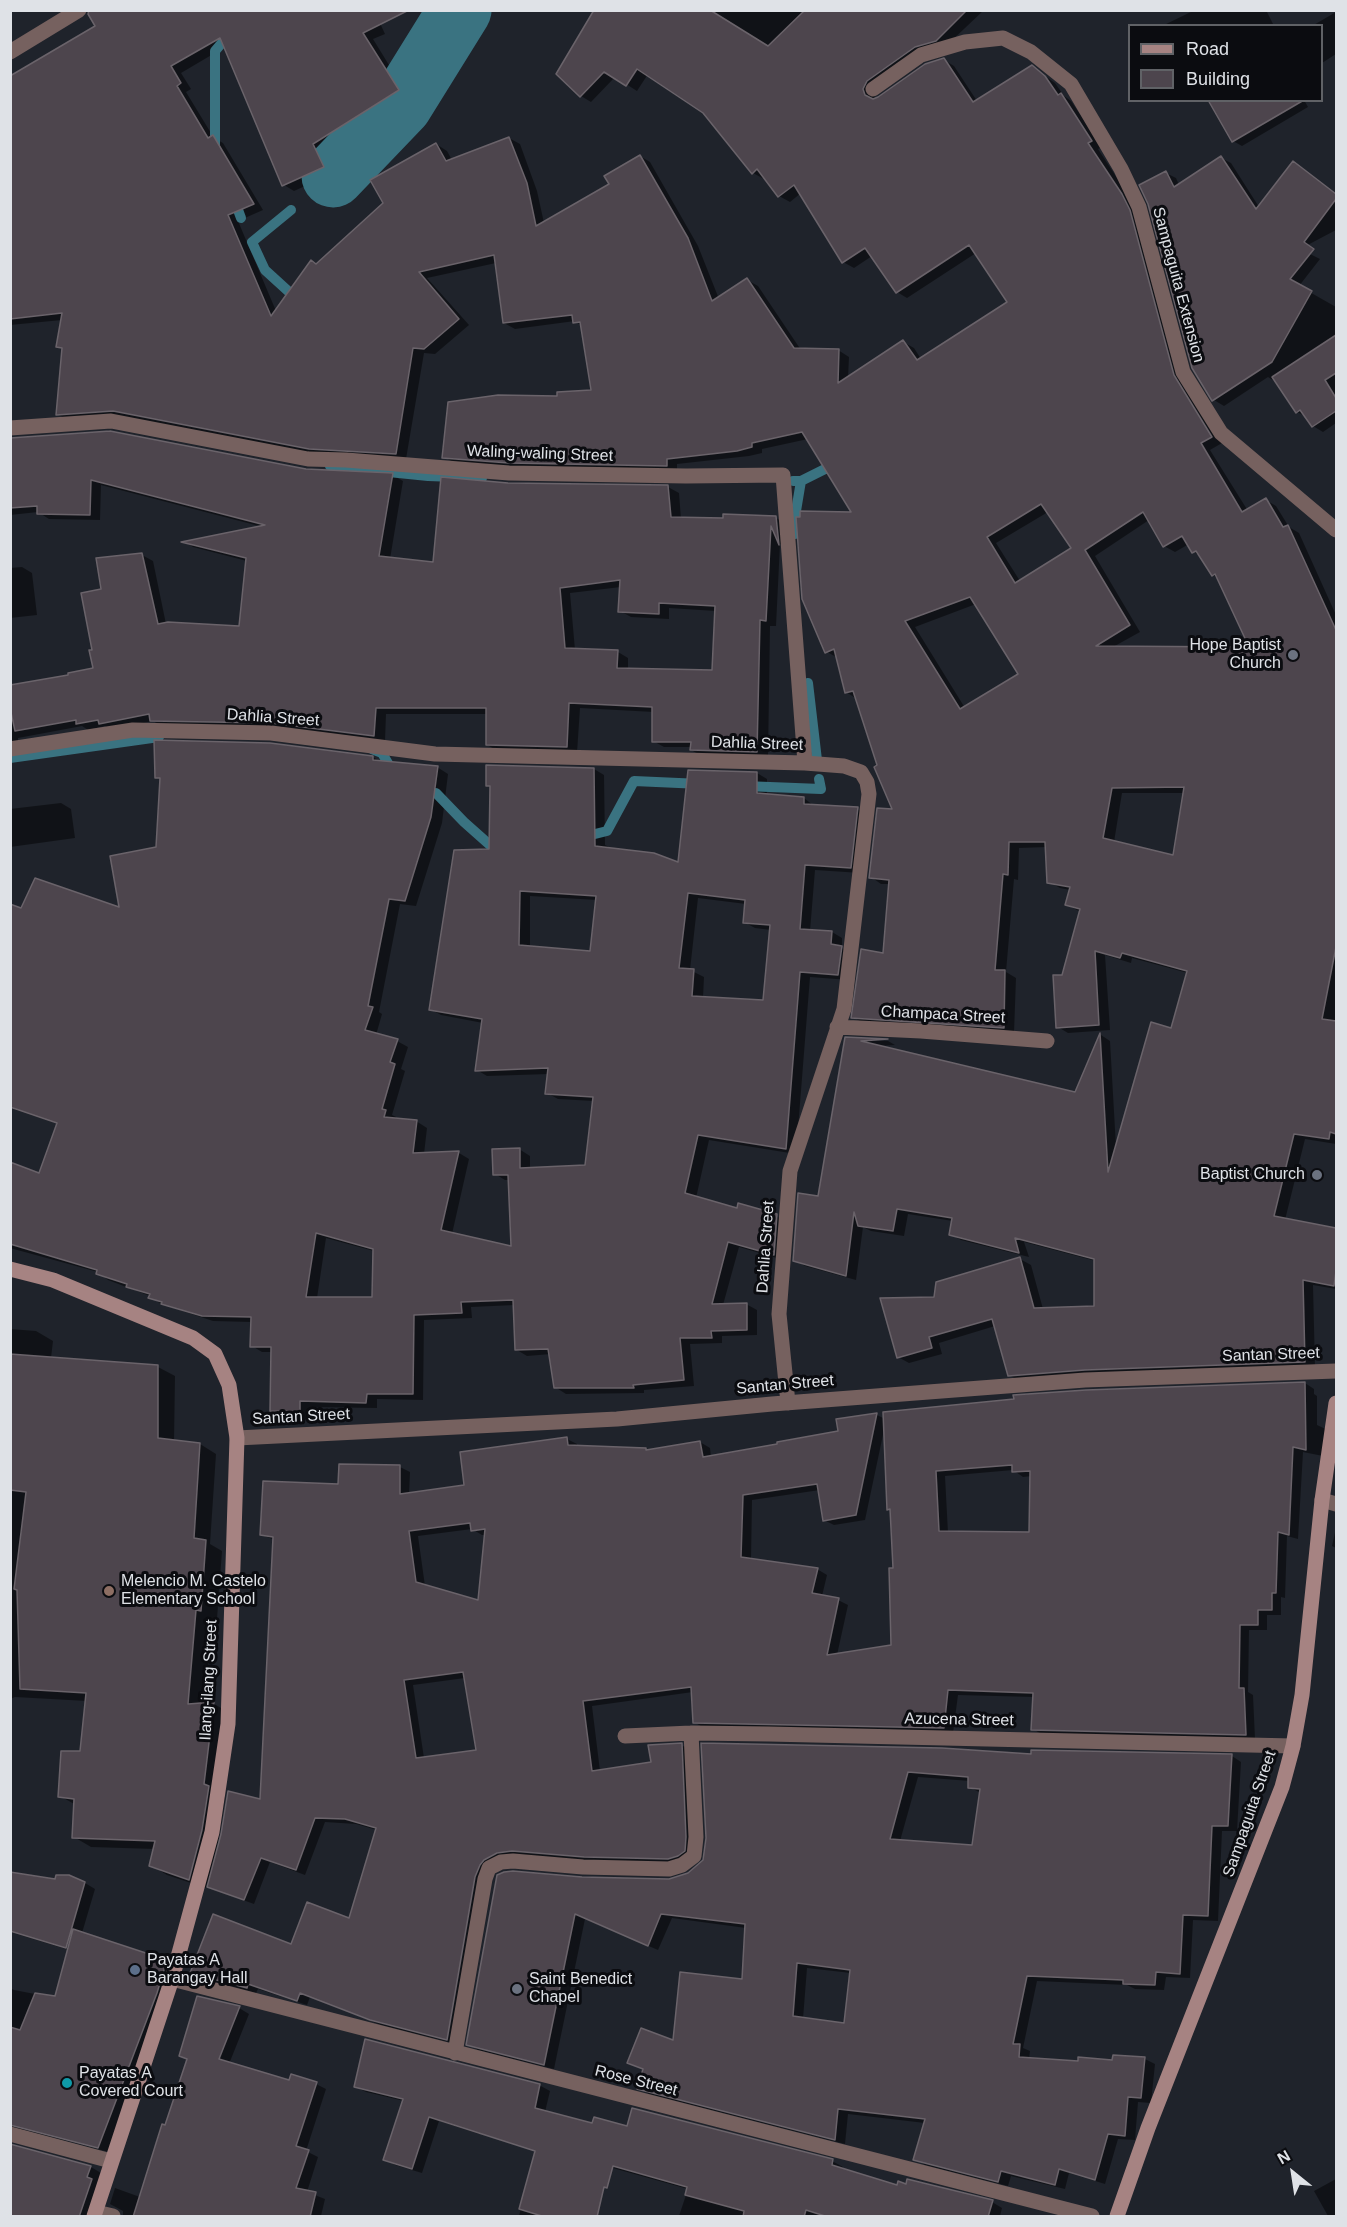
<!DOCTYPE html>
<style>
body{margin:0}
#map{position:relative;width:1347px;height:2227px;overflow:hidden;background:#1f232b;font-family:Helvetica,sans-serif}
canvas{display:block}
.frame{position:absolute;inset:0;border:12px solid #dfe2e7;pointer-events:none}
.legend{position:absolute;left:1128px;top:24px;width:195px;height:78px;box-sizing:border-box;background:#0b0c10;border:2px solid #606266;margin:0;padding:8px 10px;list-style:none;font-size:18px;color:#dfe2e7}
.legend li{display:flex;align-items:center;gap:12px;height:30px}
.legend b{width:30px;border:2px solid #606266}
.north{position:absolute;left:1263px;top:2143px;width:60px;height:60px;-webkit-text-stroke:4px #0b0c10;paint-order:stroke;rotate:330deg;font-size:16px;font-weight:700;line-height:24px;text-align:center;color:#dfe2e7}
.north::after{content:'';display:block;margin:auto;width:21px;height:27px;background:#dfe2e7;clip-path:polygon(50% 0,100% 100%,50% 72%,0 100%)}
</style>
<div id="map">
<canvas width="1347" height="2227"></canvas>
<div class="frame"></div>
<ul class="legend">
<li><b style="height:8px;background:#a68382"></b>Road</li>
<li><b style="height:16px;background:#4d454d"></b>Building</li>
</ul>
<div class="north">N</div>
</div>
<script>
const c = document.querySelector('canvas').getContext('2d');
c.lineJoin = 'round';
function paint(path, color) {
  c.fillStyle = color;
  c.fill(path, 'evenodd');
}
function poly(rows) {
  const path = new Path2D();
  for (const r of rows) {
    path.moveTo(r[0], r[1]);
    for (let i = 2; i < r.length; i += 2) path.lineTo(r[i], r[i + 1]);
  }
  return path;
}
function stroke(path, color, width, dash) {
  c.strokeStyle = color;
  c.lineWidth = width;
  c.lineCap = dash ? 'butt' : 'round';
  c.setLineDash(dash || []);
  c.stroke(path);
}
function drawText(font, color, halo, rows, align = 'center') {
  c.font = font + ' Helvetica,sans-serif';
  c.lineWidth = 6;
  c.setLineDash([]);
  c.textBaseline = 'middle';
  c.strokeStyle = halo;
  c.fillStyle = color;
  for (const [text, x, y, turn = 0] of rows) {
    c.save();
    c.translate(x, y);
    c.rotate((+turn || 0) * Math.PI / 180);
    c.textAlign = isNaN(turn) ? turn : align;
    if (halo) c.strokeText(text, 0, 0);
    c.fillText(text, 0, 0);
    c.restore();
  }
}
paint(poly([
 [596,10,984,10,946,46,874,92,875,99,944,60,954,66,977,101,1032,67,1055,83,1064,96,1071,101,1102,147,1098,149,1132,201,1184,382,1222,443,1210,450,1248,511,1266,500,1276,506,1289,527,1299,533,1336,615,1336,1047,1323,1095,1336,1099,1336,1144,1305,1139,1285,1220,1336,1229,1336,1289,1313,1285,1315,1368,1020,1381,1009,1375,995,1326,939,1343,942,1354,909,1363,898,1357,936,1298,1020,1259,1031,1265,1043,1309,1095,1307,1096,1261,1024,1242,1029,1257,961,1240,950,1234,953,1221,908,1214,904,1236,871,1231,863,1227,856,1280,805,1266,794,1260,819,1197,846,1039,888,1041,895,1045,878,1046,1076,1094,1101,1035,1110,1041,1116,1147,1172,1029,1188,973,1132,958,1131,963,1105,955,1110,1030,1068,1033,1058,1027,1063,976,1081,912,1067,905,1070,890,1060,888,1049,882,1047,847,1019,848,1018,880,1014,879,1006,972,1016,978,1014,1033,863,1023,853,1017,885,955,890,884,881,884,871,877,895,811,857,699,846,692,838,658,827,652,854,514,808,439,762,449,762,453,749,456,677,464,677,471,521,469,455,463,444,457,558,398,593,392,582,326,575,321,515,329,504,323,496,263,427,278,469,325,435,354,424,353,406,459,321,455,68,420,57,414,63,349,58,346,62,320,10,325,10,72,13,76,97,26,379,21,385,34,373,39,408,96,323,150,334,173,294,191,284,185,225,47,181,73,191,89,186,92,214,138,223,143,263,210,238,221,276,311,317,265,385,204,436,144,447,151,452,160,509,138,520,144,537,191,544,223,611,184,640,156,650,162,698,246,719,299,747,280,758,286,801,350,838,350,849,357,848,378,903,342,914,348,921,359,1009,302,976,253,907,298,897,292,872,256,854,268,843,262,801,193,790,202,779,196,765,177,764,179,753,173,704,112,648,74,637,91,615,77,591,102,581,96],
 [1048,512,1073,548,1020,581,996,543],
 [1149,520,1164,546,1175,552,1189,544,1194,552,1201,557,1213,575,1219,579,1251,648,1113,647,1140,632,1095,556],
 [976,604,1020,675,965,708,915,627],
 [1122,793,1184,793,1174,857,1114,842],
 [1195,10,1266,10,1274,26,1162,26],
 [1336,12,1336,54,1322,63,1322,26,1312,26],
 [1210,100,1304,100,1308,107,1242,146,1233,141],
 [1221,158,1231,163,1259,207,1293,163,1336,194,1336,230,1300,249,1320,259,1299,286,1336,307,1336,423,1323,432,1313,426,1307,417,1297,412,1279,384,1268,377,1224,406,1214,400,1166,173,1176,178,1179,185],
 [10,439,306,470,392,475,403,481,390,559,434,564,508,484,668,487,679,493,681,519,776,518,787,524,789,549,780,544,776,626,770,626,768,757,702,756,691,750,692,747,664,747,653,741,654,712,580,708,577,753,498,751,487,745,487,714,386,714,385,741,162,726,153,721,111,730,105,726,88,730,82,726,18,738,18,742,10,743,10,687,70,677,95,669,94,651,103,590,142,555,153,561,166,624,241,628,247,561,193,547,185,542,263,527,101,485,100,520,49,519,38,512,10,515],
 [621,587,620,611,631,617,669,619,669,608,716,611,713,671,628,670,628,658,618,652,575,650,570,593],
 [22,567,32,573,37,615,10,618,10,568],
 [373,757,381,762,437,767,448,774,442,823,416,906,400,904,379,1012,382,1014,376,1035,397,1041,408,1047,401,1069,405,1071,392,1115,396,1117,395,1120,416,1121,427,1128,424,1154,459,1153,469,1159,452,1234,512,1248,510,1180,505,1180,495,1174,519,1149,530,1156,530,1169,586,1166,594,1101,558,1099,547,1093,549,1074,487,1076,477,1070,483,1023,441,1015,430,1009,491,851,594,769,604,775,605,845,613,849,679,864,757,773,767,779,767,795,804,798,814,806,857,809,868,815,861,873,815,870,810,931,832,932,842,938,842,948,852,954,849,980,810,977,796,1154,709,1140,696,1198,738,1210,776,1216,787,1222,784,1260,739,1247,723,1305,746,1304,757,1310,757,1335,722,1336,722,1343,690,1344,694,1386,644,1390,644,1393,566,1394,555,1387,551,1354,527,1356,517,1350,515,1305,471,1307,472,1318,424,1320,423,1400,377,1399,377,1408,311,1407,310,1417,282,1417,271,1410,273,1352,262,1352,252,1346,252,1322,213,1321,161,1304,150,1296,108,1280,98,1272,10,1248,10,1164,40,1175,58,1124,10,1108,10,905,24,910,121,909,158,848,162,780,157,777],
 [530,896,597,900,591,952,530,948],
 [698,898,746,904,744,922,755,928,771,930,764,1002,703,998,704,977,690,970],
 [326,1238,374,1251,373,1298,317,1298],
 [61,803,71,809,75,838,10,847,10,809],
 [10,1329,36,1331,53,1341,51,1358,158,1367,175,1376,174,1442,200,1444,216,1454,210,1544,222,1551,217,1619,212,1619,205,1704,214,1704,230,1713,220,1794,225,1797,218,1844,220,1845,262,1801,275,1540,262,1535,340,1486,340,1466,400,1467,410,1472,409,1495,466,1486,567,1439,577,1444,577,1447,648,1451,700,1442,710,1448,711,1457,839,1432,837,1420,877,1415,885,1419,1305,1383,1314,1389,1314,1394,1317,1396,1317,1425,1332,1432,1328,1457,1303,1452,1298,1539,1287,1536,1285,1598,1281,1597,1281,1615,1267,1615,1267,1630,1249,1630,1248,1692,1253,1695,1255,1739,1043,1735,1033,1729,1034,1697,958,1695,953,1733,704,1728,694,1722,693,1692,592,1706,600,1771,652,1763,681,1745,691,1750,695,1843,678,1864,494,1865,457,2044,381,2025,310,1997,307,2005,258,1989,256,1993,201,1978,191,1973,292,1946,350,1920,377,1830,356,1824,325,1822,305,1875,270,1862,254,1904,218,1891,207,1884,206,1888,167,1875,151,1865,155,1849,91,1847,74,1837,76,1805,60,1796,81,1753,87,1701,15,1697,10,1699],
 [884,1430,888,1509,892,1511,894,1569,893,1647,837,1655,848,1605,838,1600,822,1596,827,1575,817,1569,751,1560,752,1500,820,1490,824,1520,834,1525,865,1520],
 [1013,1470,1023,1477,1032,1476,1031,1534,948,1533,945,1476],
 [472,1529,482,1535,486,1535,479,1602,425,1586,418,1536],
 [465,1678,477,1751,424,1758,413,1685],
 [1336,1528,1336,1548,1332,1546],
 [703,1744,1032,1756,1232,1756,1241,1762,1237,1831,1222,1831,1218,1921,1193,1920,1190,1978,1166,1977,1164,1990,1135,1989,1127,1985,1037,1981,1023,2048,1030,2051,1029,2059,1079,2063,1145,2059,1155,2064,1151,2103,1138,2102,1135,2140,1118,2139,1105,2184,1069,2173,1065,2189,1011,2176,1008,2186,925,2165,915,2159,925,2123,848,2114,845,2144,649,2094,639,2088,644,2070,629,2062,674,2042,744,1981,746,1928,672,1918,658,1950,585,1919,554,2069,478,2050,468,2044,582,1878,669,1880,689,1874,704,1861,707,1838],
 [918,1777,970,1781,969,1787,981,1793,973,1847,900,1841],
 [807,1968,851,1973,846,2024,803,2019],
 [10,1874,56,1880,68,1877,85,1883,95,1889,82,1933,167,1961,177,1967,109,2152,24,2130,18,2130,11,2137,11,2144,13,2146,91,2167,101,2173,96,2216,10,2216,10,1988,14,1990,56,1998,69,1950,10,1932],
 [239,2008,249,2014,229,2064,290,2082,316,2084,326,2089,306,2151,318,2157,307,2192,325,2199,321,2216,123,2216,123,2211,110,2204,115,2188,140,2197,161,2125,166,2127],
 [539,2085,550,2091,545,2112,593,2125,628,2128,832,2161,843,2167,842,2169,898,2186,992,2202,1002,2208,1000,2216,679,2216,688,2189,480,2131,479,2134,439,2121,422,2173,395,2165,385,2159,404,2101,366,2092,356,2087],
 [1336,2179,1336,2216,1328,2216,1314,2191],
 [524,2196,594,2216,519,2216]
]), '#0007');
stroke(poly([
 [215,150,215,51,226,38,231,36],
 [234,199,241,218],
 [291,210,252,242,265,270,299,301],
 [330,466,428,476,482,478],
 [793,481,801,481,794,523,795,534],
 [801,481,825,469,837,469],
 [808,683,817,760],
 [372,749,382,753,389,765,390,775],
 [10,758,159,737],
 [744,786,821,789,819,779],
 [422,793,436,793,464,822,491,846,502,845],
 [583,837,607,831,634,781,701,784]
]), '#3a7381', 10);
stroke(poly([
 [333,176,401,105,460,10]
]), '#3a7381', 63);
const building = poly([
 [89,10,409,10,363,33,399,90,313,144,324,167,282,186,220,38,171,66,181,83,177,86,208,138,213,135,254,204,228,215,271,316,311,260,316,264,383,203,370,180,436,143,446,161,509,137,527,183,536,226,609,184,604,176,640,155,688,238,712,301,747,278,794,348,839,349,838,383,903,340,917,360,1007,302,969,245,896,293,865,248,842,263,794,185,778,197,757,169,752,174,703,113,637,69,626,86,604,72,580,97,556,74,594,10,710,10,768,46,805,10,967,10,936,41,915,47,867,81,863,89,865,95,873,99,878,97,925,64,944,58,973,102,1032,65,1045,76,1058,95,1061,93,1092,141,1088,143,1122,194,1130,210,1174,375,1212,437,1201,443,1242,512,1266,498,1283,527,1288,525,1336,630,1336,947,1322,1019,1336,1021,1336,1134,1330,1132,1329,1139,1294,1134,1274,1216,1336,1228,1336,1271,1334,1286,1303,1280,1305,1362,1085,1370,1008,1376,992,1319,929,1337,932,1348,897,1358,880,1298,934,1297,936,1282,1020,1257,1034,1308,1094,1306,1094,1259,1015,1238,1019,1253,949,1235,952,1218,897,1209,893,1231,858,1226,854,1212,846,1276,793,1261,798,1193,818,1196,845,1037,888,1039,861,1041,1075,1092,1100,1033,1108,1172,1151,1022,1171,1028,1187,971,1122,953,1120,958,1095,951,1099,1025,1056,1028,1053,975,1062,975,1080,909,1065,905,1070,887,1047,883,1045,842,1009,842,1008,875,1003,874,995,970,1005,970,1004,1028,851,1018,861,949,883,953,889,880,869,878,877,808,892,809,874,767,877,765,853,691,845,693,834,649,825,653,802,599,796,517,800,517,800,511,851,512,802,432,752,443,752,447,737,451,667,459,667,466,509,463,442,458,448,402,498,395,557,396,557,392,591,390,580,322,573,323,572,315,503,323,494,255,419,272,459,319,424,349,413,348,396,454,309,449,113,411,56,415,62,348,56,347,62,313,10,319,10,76,95,26,88,14,89,10],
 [1041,504,1071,548,1015,583,987,537,1041,504],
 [1143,512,1163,547,1182,536,1192,553,1196,551,1212,576,1215,574,1249,647,1096,646,1130,625,1085,550,1143,512],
 [970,597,1018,674,960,709,905,621,970,597],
 [1184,787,1173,855,1103,838,1112,788,1184,787],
 [1208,100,1304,100,1232,142,1208,100],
 [1221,156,1256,209,1293,161,1336,194,1336,199,1304,242,1314,249,1290,279,1312,291,1272,362,1212,401,1192,368,1148,204,1139,185,1166,171,1174,187,1221,156],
 [1336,335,1336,373,1325,380,1336,398,1336,411,1312,427,1300,410,1296,413,1272,377,1336,335],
 [110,431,306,469,393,473,379,556,433,562,441,477,508,483,668,485,671,517,723,518,723,514,776,516,779,545,771,526,766,621,760,620,757,752,690,750,691,742,652,742,652,707,569,703,567,747,486,745,486,708,376,708,374,736,271,723,150,721,149,714,99,724,98,720,76,724,76,720,15,731,10,708,10,685,68,675,68,673,93,668,89,650,92,650,81,593,101,589,96,558,142,553,158,624,168,622,239,626,246,558,181,542,265,525,91,480,90,515,37,514,37,506,10,508,10,438,110,431],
 [620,580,618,612,659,614,659,603,715,606,712,670,617,668,618,650,565,648,560,588,620,580],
 [154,740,270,743,373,756,373,760,438,766,431,817,405,901,389,899,368,1006,373,1007,365,1030,398,1039,390,1062,395,1064,382,1109,386,1110,384,1117,417,1120,413,1153,459,1151,441,1230,511,1246,508,1175,493,1175,492,1149,520,1148,520,1168,585,1165,593,1097,545,1094,548,1068,475,1071,482,1019,429,1010,454,850,489,849,490,786,486,786,486,765,594,768,595,846,654,853,678,862,688,770,757,772,757,793,804,797,804,804,858,807,851,868,805,865,800,929,832,931,831,944,842,946,838,975,800,972,786,1149,698,1135,685,1193,737,1208,738,1203,777,1214,774,1255,728,1242,712,1304,747,1303,747,1330,711,1331,712,1338,680,1338,684,1380,633,1385,634,1388,554,1388,548,1349,515,1350,513,1300,461,1302,462,1313,414,1315,413,1394,367,1394,366,1403,300,1401,300,1412,270,1411,271,1347,250,1347,251,1317,202,1316,161,1304,162,1302,148,1298,150,1294,126,1287,127,1284,96,1274,97,1270,10,1244,10,1162,39,1173,57,1123,10,1107,10,904,21,908,35,878,119,907,110,856,156,847,160,778,155,778,154,740],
 [520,891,596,896,590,951,519,945,520,891],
 [688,893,745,900,743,923,770,925,763,1000,692,996,694,969,679,968,688,893],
 [316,1233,373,1249,372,1297,306,1297,316,1233],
 [10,1354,158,1365,158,1438,200,1443,194,1538,206,1540,201,1611,196,1610,188,1704,214,1702,204,1784,209,1786,202,1830,189,1880,149,1866,155,1841,72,1838,74,1799,58,1797,61,1751,80,1751,86,1693,20,1689,17,1590,14,1589,26,1492,10,1490,10,1354],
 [1305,1382,1306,1450,1293,1447,1289,1535,1278,1532,1276,1593,1272,1593,1272,1610,1258,1610,1258,1625,1240,1625,1239,1688,1244,1688,1246,1735,1031,1730,1033,1693,948,1690,944,1728,693,1723,691,1687,583,1701,592,1771,651,1762,648,1745,682,1743,686,1837,685,1851,678,1856,668,1859,584,1857,512,1851,497,1853,484,1860,480,1865,475,1877,447,2040,370,2020,300,1993,297,2001,248,1984,247,1988,190,1973,213,1914,291,1944,307,1902,349,1918,376,1828,345,1819,315,1818,296,1870,261,1858,244,1900,207,1887,221,1834,228,1791,260,1799,273,1537,260,1535,263,1481,338,1484,339,1464,400,1465,400,1494,464,1485,460,1452,567,1437,568,1445,646,1448,646,1450,700,1441,703,1457,777,1444,777,1442,838,1431,836,1419,877,1413,856,1515,823,1521,817,1484,743,1495,741,1557,818,1568,812,1593,839,1598,827,1655,891,1645,889,1568,893,1568,890,1509,887,1510,883,1412,1014,1399,1013,1395,1086,1390,1305,1382],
 [1012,1465,1012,1472,1030,1471,1029,1532,939,1531,936,1471,1012,1465],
 [470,1523,471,1531,485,1529,478,1600,416,1582,409,1531,470,1523],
 [463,1672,476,1750,416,1758,404,1680,463,1672],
 [701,1743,942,1748,1031,1754,1031,1750,1232,1754,1228,1826,1212,1826,1208,1916,1183,1915,1180,1974,1156,1972,1155,1985,1123,1984,1123,1980,1027,1976,1013,2044,1020,2044,1019,2057,1078,2061,1078,2057,1112,2060,1113,2055,1145,2057,1141,2098,1128,2097,1125,2136,1108,2134,1095,2180,1059,2169,1055,2185,1001,2171,998,2182,913,2160,925,2119,838,2109,835,2140,637,2089,643,2069,627,2063,641,2028,673,2040,680,1972,742,1979,745,1924,661,1914,648,1946,575,1914,544,2065,466,2045,497,1875,504,1872,513,1871,582,1877,669,1879,688,1873,703,1860,706,1838,701,1743],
 [908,1772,968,1777,968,1788,980,1789,972,1845,890,1839,908,1772],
 [797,1963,850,1970,844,2023,793,2016,797,1963],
 [10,1872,55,1879,56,1875,69,1875,85,1882,66,1948,10,1931,10,1872],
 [73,1929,167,1960,157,1993,98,2148,10,2125,10,2027,20,2030,35,1993,55,1996,73,1929],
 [197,1996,240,2006,219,2059,289,2080,291,2074,317,2082,296,2146,309,2150,296,2188,316,2192,310,2217,133,2217,162,2124,165,2125,187,2059,179,2056,197,1996],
 [365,2039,540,2084,535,2108,592,2123,594,2117,627,2126,632,2108,833,2159,832,2165,897,2185,898,2181,906,2184,907,2179,993,2200,988,2217,828,2217,806,2210,804,2217,743,2217,744,2211,685,2195,687,2187,613,2166,607,2188,604,2187,597,2217,545,2217,519,2209,535,2151,429,2117,412,2169,383,2160,403,2099,354,2087,365,2039],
 [10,2144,91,2166,87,2177,92,2179,79,2217,10,2217,10,2144]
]);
paint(building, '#4d454d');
stroke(building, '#6a636a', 1.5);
stroke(poly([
 [10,52,79,10],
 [873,89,921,55,965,42,1003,38,1031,52,1071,84,1121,169,1139,207,1183,372,1221,433,1336,530],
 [10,428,111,421,308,459,346,460,509,473,686,476,783,475,805,763],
 [10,749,133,730,271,733,435,754,805,763,844,766,861,772,867,782,869,794,844,1009,790,1171,779,1314,788,1403],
 [837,1027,921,1031,1047,1041],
 [237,1438,617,1419,772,1404,1085,1380,1336,1371],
 [1322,1500,1336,1504],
 [625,1736,691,1733,769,1734,1293,1746],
 [172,1979,1092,2216],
 [455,2053,485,1879,489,1868,501,1862,513,1861,583,1867,669,1869,682,1865,694,1856,696,1837,691,1733],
 [10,2134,111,2161],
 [96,2212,113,2216]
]), '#76615f', 15);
stroke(poly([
 [10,1269,53,1280,193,1338,215,1354,229,1385,237,1438,228,1724,212,1832,172,1979,94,2216],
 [1117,2216,1148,2128,1282,1787,1293,1746,1302,1695,1322,1500,1336,1403]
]), '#a68382', 15);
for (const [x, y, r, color] of [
 [1293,655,6,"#6b7280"],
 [1317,1175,6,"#6b7280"],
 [109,1591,6,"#8d6e63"],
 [135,1970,6,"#5c6f8a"],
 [517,1989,6,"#6b7280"],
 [67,2083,6,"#0f9aa8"]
]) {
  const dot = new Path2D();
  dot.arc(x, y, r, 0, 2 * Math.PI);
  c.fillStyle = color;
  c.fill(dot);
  stroke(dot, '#0b0c10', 2);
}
drawText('16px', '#dfe2e7', '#0b0c10', [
 ["Sampaguita Extension",1178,285,75],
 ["Waling-waling Street",540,454,2],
 ["Dahlia Street",273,718,4],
 ["Dahlia Street",757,744,2],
 ["Champaca Street",943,1015,3],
 ["Dahlia Street",766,1247,-86],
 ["Santan Street",1271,1355,-2],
 ["Santan Street",785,1385,-5],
 ["Santan Street",301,1417,-3],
 ["Ilang-ilang Street",209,1680,-87],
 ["Azucena Street",959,1720,1],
 ["Sampaguita Street",1250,1814,-71],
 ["Rose Street",636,2081,14]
]);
drawText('16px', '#dfe2e7', '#0b0c10', [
 ["Hope Baptist",1281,646,"right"],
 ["Church",1281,664,"right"],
 ["Baptist Church",1305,1175,"right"],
 ["Melencio M. Castelo",121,1582],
 ["Elementary School",121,1600],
 ["Payatas A",147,1961],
 ["Barangay Hall",147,1979],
 ["Saint Benedict",529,1980],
 ["Chapel",529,1998],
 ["Payatas A",79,2074],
 ["Covered Court",79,2092]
], 'left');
</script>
